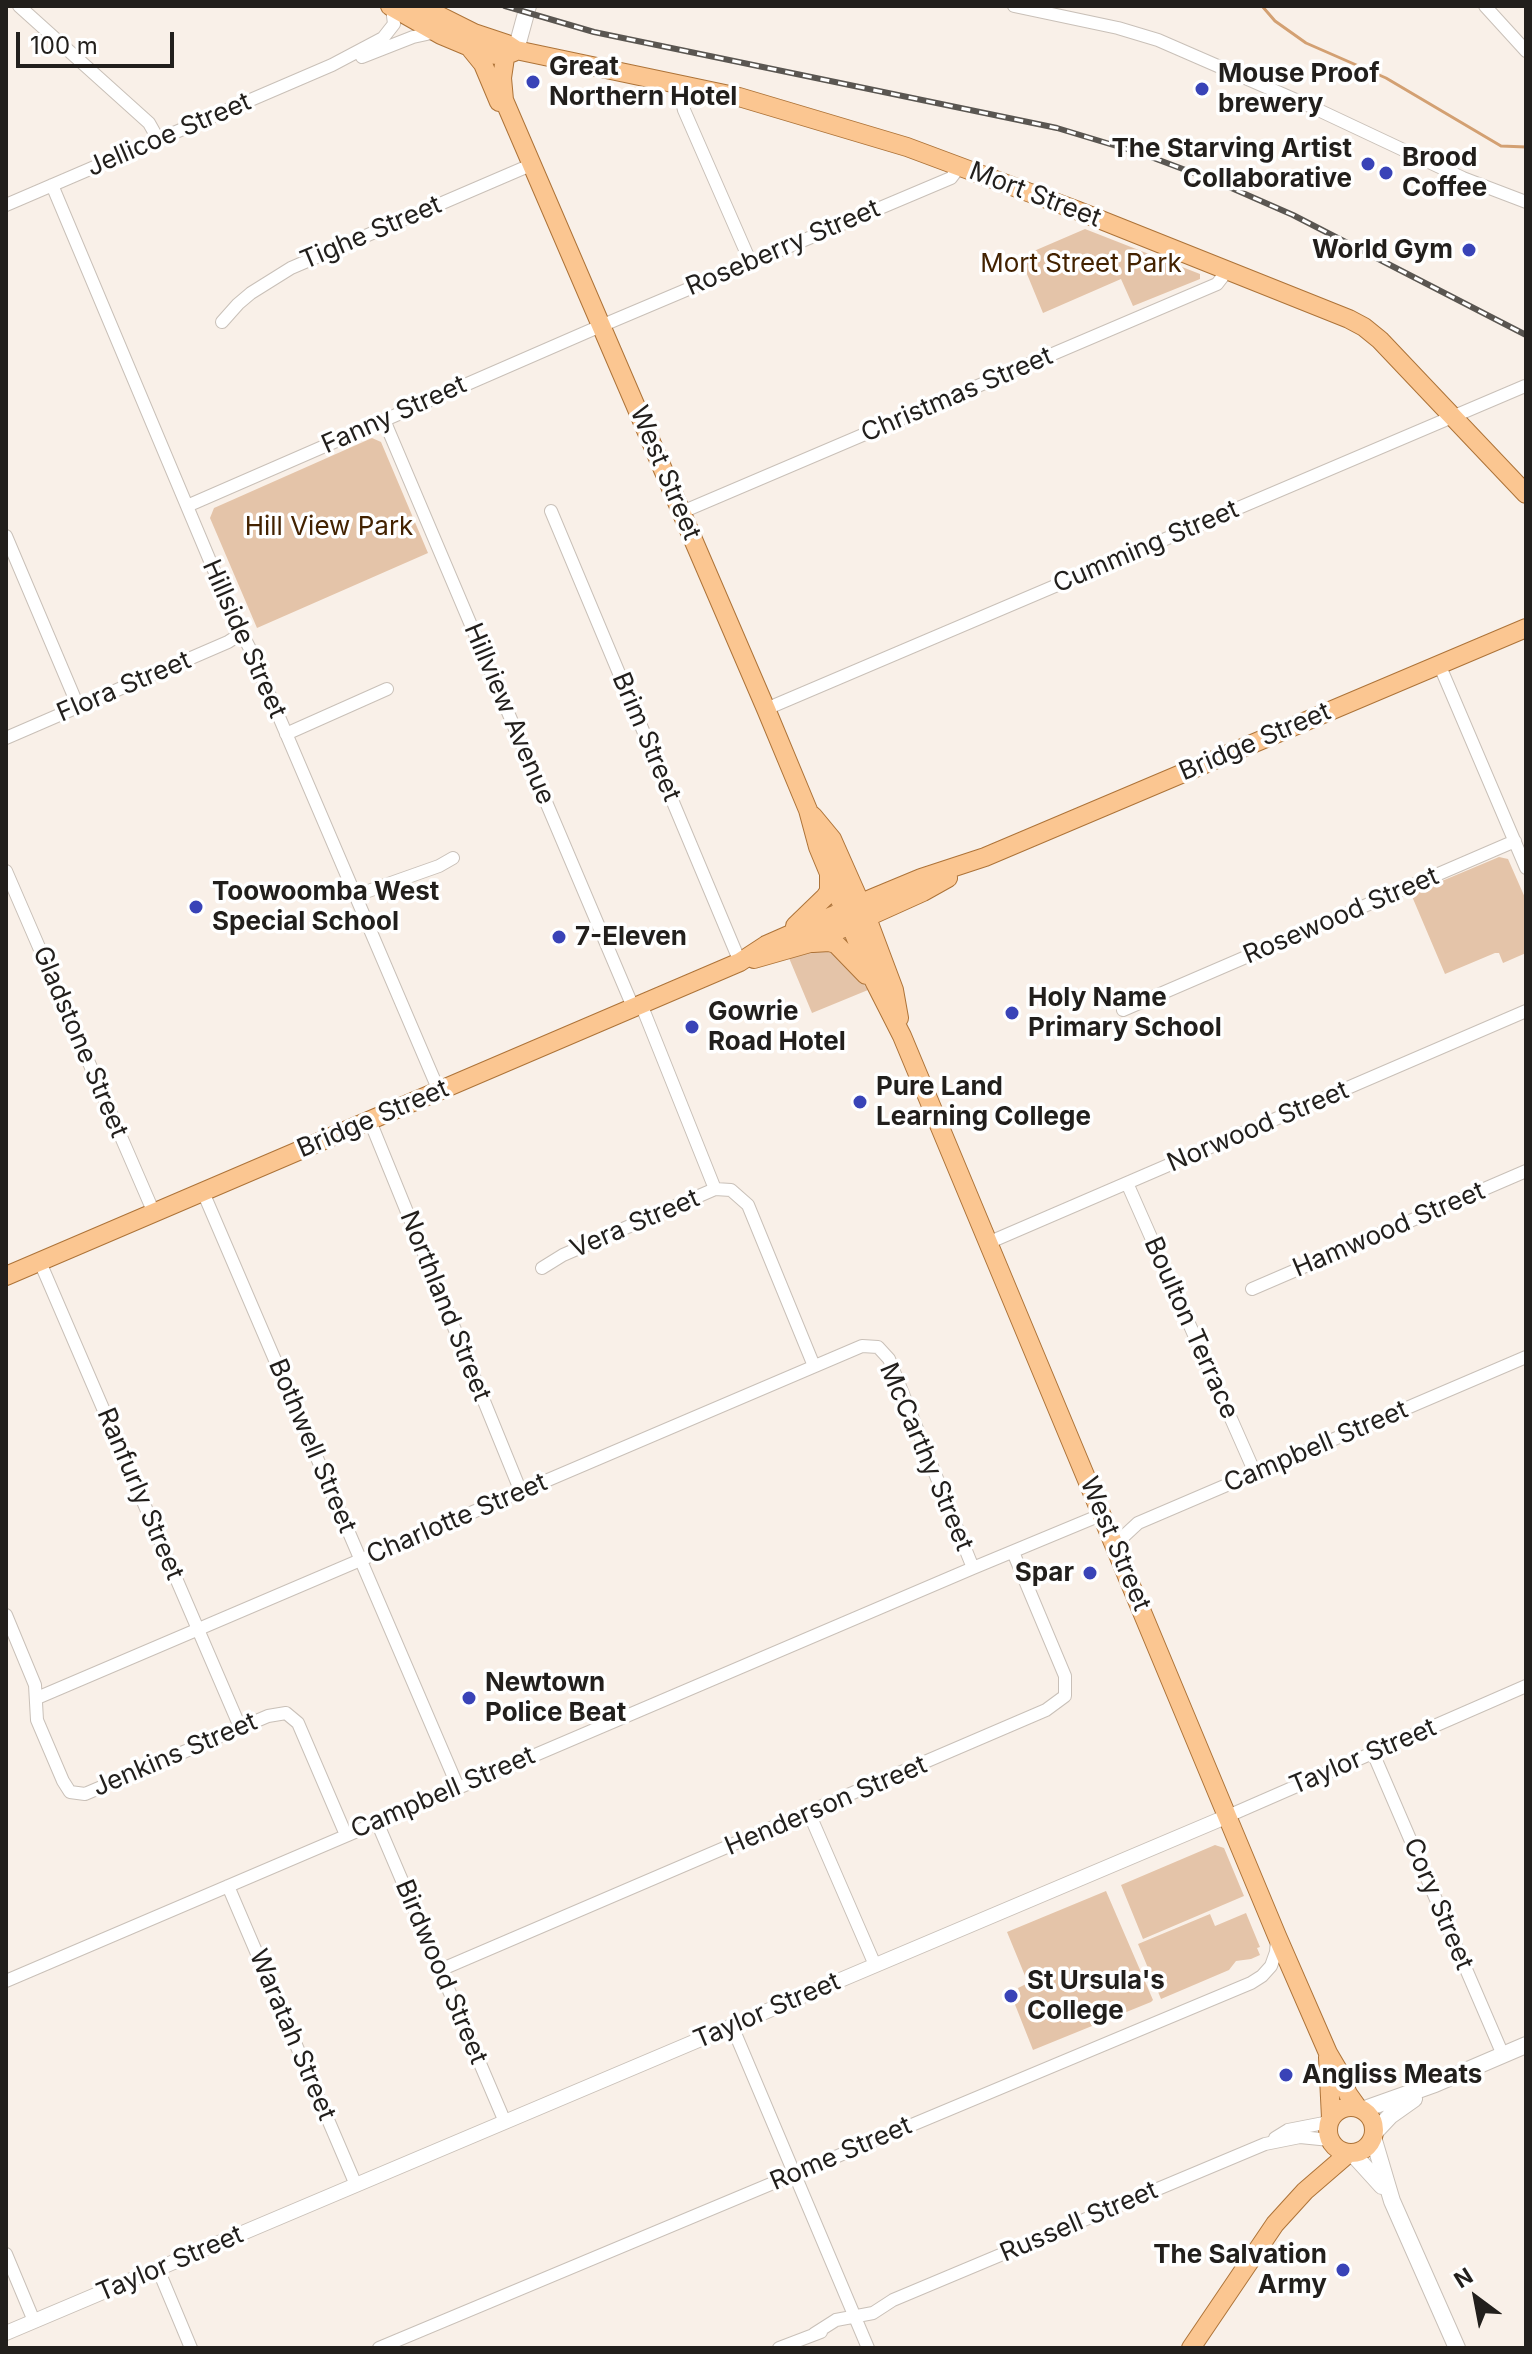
<!DOCTYPE html>
<style>
body{margin:0}
#map{position:relative;width:1532px;height:2354px;overflow:hidden;background:#f9f0e8;font-family:Inter,sans-serif}
canvas{display:block}
.frame{position:absolute;inset:0;border:8px solid #221f1c;pointer-events:none}
.north{position:absolute;left:1436px;top:2258px;width:80px;height:80px;-webkit-text-stroke:6px #fff;paint-order:stroke;rotate:328deg;font-size:22px;font-weight:700;line-height:32px;text-align:center;color:#221f1c}
.north::after{content:'';display:block;margin:auto;width:28px;height:36px;background:#221f1c;clip-path:polygon(50% 0,100% 100%,50% 72%,0 100%)}
.scale{position:absolute;left:16px;top:32px;width:158px;height:36px;box-sizing:border-box;border:4px solid #221f1c;border-top:0;padding-left:10px;font-size:24px;line-height:28px;white-space:nowrap;color:#221f1c;-webkit-text-stroke:6px #fff;paint-order:stroke}
</style>
<div id="map">
<canvas width="1532" height="2354"></canvas>
<div class="frame"></div>
<div class="north">N</div>
<div class="scale">100 m</div>
</div>
<script>
const c = document.querySelector('canvas').getContext('2d');
c.lineJoin = 'round';
function paint(path, color) {
  c.fillStyle = color;
  c.fill(path, 'evenodd');
}
function poly(rows) {
  const path = new Path2D();
  for (const r of rows) {
    if (r.length === 3) {
      path.moveTo(r[0] + r[2], r[1]);
      path.arc(r[0], r[1], r[2], 0, 2 * Math.PI);
      continue;
    }
    path.moveTo(r[0], r[1]);
    for (let i = 2; i < r.length; i += 2) path.lineTo(r[i], r[i + 1]);
  }
  return path;
}
function stroke(path, color, width, dash) {
  c.strokeStyle = color;
  c.lineWidth = width;
  c.lineCap = dash ? 'butt' : 'round';
  c.setLineDash(dash || []);
  c.stroke(path);
}
function drawText(font, color, halo, rows, align = 'center') {
  c.font = font + ' Inter,sans-serif';
  c.lineWidth = 7;
  c.setLineDash([]);
  c.textBaseline = 'middle';
  c.strokeStyle = halo;
  c.fillStyle = color;
  for (const [text, x, y, turn = 0] of rows) {
    c.save();
    c.translate(x, y);
    c.rotate((+turn || 0) * Math.PI / 180);
    c.textAlign = isNaN(turn) ? turn : align;
    if (halo) c.strokeText(text, 0, 0);
    c.fillText(text, 0, 0);
    c.restore();
  }
}
paint(poly([
 [1085,229,1200,274,1200,279,1133,306,1121,279,1043,313,1020,257],
 [372,438,381,442,428,553,257,628,210,518,214,508],
 [1499,857,1508,859,1526,900,1526,953,1503,963,1499,953,1495,953,1445,974,1411,894],
 [812,949,832,949,854,970,868,990,812,1013,789,958],
 [1215,1845,1224,1848,1244,1896,1143,1939,1121,1885],
 [1106,1891,1153,2000,1151,2002,1033,2050,1012,1997,1020,1994,1018,1988,1028,1983,1007,1932],
 [1246,1913,1260,1947,1257,1948,1260,1955,1251,1959,1236,1961,1229,1970,1161,1999,1138,1944,1210,1914,1215,1926]
]), '#e4c4a9');
stroke(poly([
 [1262,6,1275,21,1306,43,1386,78,1501,146,1526,147]
]), '#d3a072', 3);
const minor = poly([
 [19,6,149,123,158,139],
 [1014,6,1118,28,1158,40,1312,107,1463,178,1526,202],
 [1485,6,1526,51],
 [362,57,413,37,436,32],
 [678,86,684,110,750,261],
 [52,185,234,618,250,649,439,1091],
 [6,205,332,65,383,38,394,24,392,7],
 [222,322,238,304,251,293,291,268,533,164],
 [384,420,633,1007],
 [187,506,589,331,951,178,960,166],
 [551,511,740,962],
 [682,512,1217,284,1227,271],
 [6,536,78,706],
 [1439,664,1526,868],
 [766,709,1525,386],
 [286,734,387,689],
 [6,738,228,642,242,633],
 [6,871,154,1213],
 [357,895,439,866,453,858],
 [641,1004,715,1189],
 [1123,1010,1515,841],
 [370,1121,521,1492],
 [1127,1183,1255,1473],
 [203,1192,458,1787],
 [990,1242,1526,1011],
 [40,1262,240,1727],
 [542,1268,563,1255,715,1189,731,1190,748,1205,814,1366],
 [1252,1289,1526,1171],
 [1118,1549,1124,1536,1138,1523,1526,1357],
 [6,1615,35,1685,37,1720,63,1781,70,1792,85,1794,268,1716,286,1713,298,1723,346,1835],
 [37,1698,862,1346,878,1347,889,1359,973,1568],
 [1373,1753,1503,2055],
 [809,1813,875,1965],
 [1228,1816,1526,1686],
 [377,1822,505,2122],
 [228,1886,356,2185],
 [440,1970,1046,1710,1065,1696,1065,1676,1013,1552],
 [6,1981,973,1568,1103,1514],
 [732,2026,868,2348],
 [1275,2138,1288,2130,1329,2122],
 [6,2254,34,2321],
 [158,2269,191,2348],
 [814,2334,836,2320,873,2313,893,2300,1265,2144,1300,2137,1330,2140],
 [379,2348,1251,1983,1262,1976,1271,1966,1276,1952,1277,1939],
 [779,2348,821,2332]
]);
const tertiary = poly([
 [6,2333,1228,1816]
]);
const secondary = poly([
 [516,50,528,6],
 [1362,2110,1435,2084,1526,2045],
 [1374,2133,1390,2116,1414,2099],
 [1373,2137,1392,2201,1457,2348],
 [1352,2153,1382,2186]
]);
const primary = poly([
 [390,6,441,35,484,53,504,56,514,52],
 [420,6,474,33,507,44,516,50,739,97,907,147,1076,210,1349,319,1364,327,1380,340,1526,494],
 [507,44,502,78,504,100,766,709,808,810,818,847,872,977,902,1036,1277,1936,1328,2053,1338,2070,1348,2094,1358,2108],
 [470,48,483,64,499,102],
 [813,816,832,839,867,918,894,990,899,1018],
 [795,926,825,897,829,891,829,875],
 [813,943,829,942,836,944,866,975],
 [754,959,810,943,923,892,948,878],
 [6,1276,740,962,766,945,873,898,921,878,985,857,1526,628],
 [1328,2057,1331,2118],
 [1351,2130,23],
 [1191,2348,1275,2224,1305,2191,1349,2153]
]);
stroke(minor, '#c9c0b8', 14);
stroke(tertiary, '#c9c0b8', 16);
stroke(secondary, '#c9c0b8', 18);
stroke(primary, '#ad7338', 20);
stroke(minor, '#fff', 12);
stroke(tertiary, '#fff', 14);
stroke(secondary, '#fff', 16);
stroke(primary, '#fbc691', 18);
const rail = poly([
 [505,6,594,32,1057,128,1143,154,1220,183,1293,215,1526,335]
]);
stroke(rail, '#5a5651', 6);
stroke(rail, '#fff', 3, [9]);
for (const [x, y, r, color] of [
 [533,82,8,"#3943b7"],
 [1202,89,8,"#3943b7"],
 [1368,164,8,"#3943b7"],
 [1386,173,8,"#3943b7"],
 [1469,250,8,"#3943b7"],
 [196,907,8,"#3943b7"],
 [559,937,8,"#3943b7"],
 [1012,1013,8,"#3943b7"],
 [692,1027,8,"#3943b7"],
 [860,1102,8,"#3943b7"],
 [1090,1573,8,"#3943b7"],
 [469,1698,8,"#3943b7"],
 [1011,1996,8,"#3943b7"],
 [1286,2075,8,"#3943b7"],
 [1343,2270,8,"#3943b7"]
]) {
  const dot = new Path2D();
  dot.arc(x, y, r, 0, 2 * Math.PI);
  c.fillStyle = color;
  c.fill(dot);
  stroke(dot, '#fff', 3);
}
drawText('bold 26px', '#221f1c', '#fff', [
 ["Great",549,67],
 ["Northern Hotel",549,97],
 ["Mouse Proof",1218,74],
 ["brewery",1218,104],
 ["The Starving Artist",1352,149,"right"],
 ["Collaborative",1352,179,"right"],
 ["Brood",1402,158],
 ["Coffee",1402,188],
 ["World Gym",1453,250,"right"],
 ["Toowoomba West",212,892],
 ["Special School",212,922],
 ["7-Eleven",575,937],
 ["Holy Name",1028,998],
 ["Primary School",1028,1028],
 ["Gowrie",708,1012],
 ["Road Hotel",708,1042],
 ["Pure Land",876,1087],
 ["Learning College",876,1117],
 ["Spar",1074,1573,"right"],
 ["Newtown",485,1683],
 ["Police Beat",485,1713],
 ["St Ursula's",1027,1981],
 ["College",1027,2011],
 ["Angliss Meats",1302,2075],
 ["The Salvation",1327,2255,"right"],
 ["Army",1327,2285,"right"]
], 'left');
drawText('26px', '#221f1c', '#fff', [
 ["Jellicoe Street",169,135,-23],
 ["Mort Street",1035,195,21],
 ["Tighe Street",371,233,-23],
 ["Roseberry Street",783,248,-23],
 ["Christmas Street",957,395,-23],
 ["Fanny Street",394,415,-24],
 ["West Street",665,473,67],
 ["Cumming Street",1146,547,-23],
 ["Hillside Street",244,639,66],
 ["Flora Street",124,687,-23],
 ["Hillview Avenue",509,714,67],
 ["Brim Street",646,737,67],
 ["Bridge Street",1255,742,-23],
 ["Rosewood Street",1341,916,-23],
 ["Gladstone Street",80,1042,67],
 ["Bridge Street",373,1119,-23],
 ["Norwood Street",1258,1127,-23],
 ["Vera Street",635,1224,-23],
 ["Hamwood Street",1389,1230,-23],
 ["Northland Street",445,1306,68],
 ["Boulton Terrace",1191,1328,66],
 ["Bothwell Street",312,1446,67],
 ["Campbell Street",1316,1447,-23],
 ["McCarthy Street",926,1457,67],
 ["Ranfurly Street",140,1494,67],
 ["Charlotte Street",457,1519,-23],
 ["West Street",1115,1544,67],
 ["Jenkins Street",175,1755,-23],
 ["Taylor Street",1363,1757,-23],
 ["Campbell Street",443,1793,-23],
 ["Henderson Street",826,1806,-23],
 ["Cory Street",1438,1904,67],
 ["Birdwood Street",441,1972,67],
 ["Taylor Street",767,2011,-23],
 ["Waratah Street",292,2035,67],
 ["Rome Street",841,2154,-23],
 ["Russell Street",1079,2222,-23],
 ["Taylor Street",170,2264,-23]
]);
drawText('26px', '#432200', '#fff', [
 ["Mort Street Park",1081,264],
 ["Hill View Park",329,527]
]);
</script>
